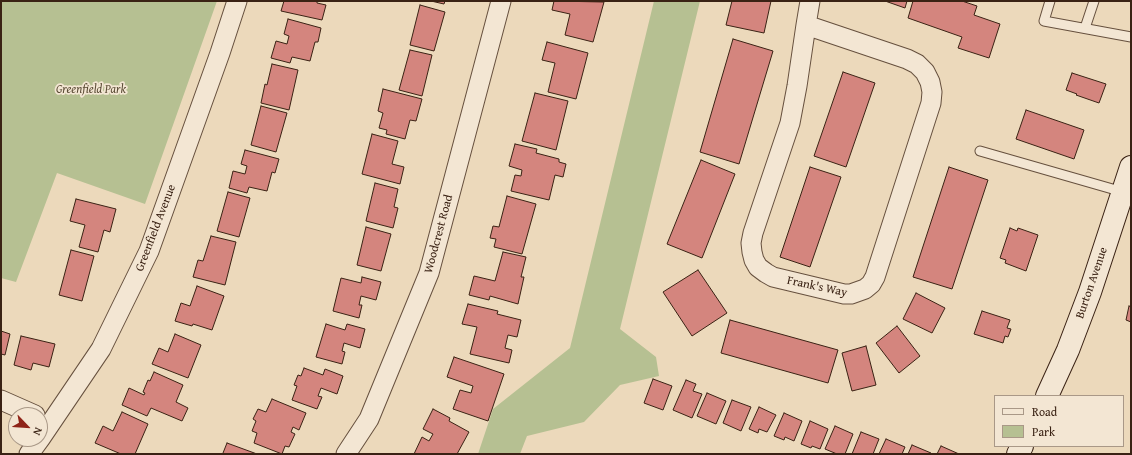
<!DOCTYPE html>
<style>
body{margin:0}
#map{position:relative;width:1132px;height:455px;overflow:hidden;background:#ecd9bb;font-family:"Gentium Book Plus",serif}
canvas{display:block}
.frame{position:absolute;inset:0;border:2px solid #3a2214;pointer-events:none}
.legend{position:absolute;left:994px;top:395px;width:130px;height:52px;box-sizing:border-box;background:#f3e6d3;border:1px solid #a99887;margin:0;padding:5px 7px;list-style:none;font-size:12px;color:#3a2214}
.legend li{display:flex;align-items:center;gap:8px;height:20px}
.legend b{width:20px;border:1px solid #a99887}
.north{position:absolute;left:8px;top:407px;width:40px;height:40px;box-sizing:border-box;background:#f3e6d3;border:1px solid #a99887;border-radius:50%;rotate:115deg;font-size:11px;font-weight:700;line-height:16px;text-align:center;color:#3a2214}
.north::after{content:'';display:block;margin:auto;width:14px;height:18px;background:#8f2418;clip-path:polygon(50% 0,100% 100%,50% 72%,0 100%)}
</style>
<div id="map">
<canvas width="1132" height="455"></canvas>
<div class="frame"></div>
<ul class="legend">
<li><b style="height:5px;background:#f3e6d3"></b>Road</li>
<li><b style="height:11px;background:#b6c092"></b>Park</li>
</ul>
<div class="north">N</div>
</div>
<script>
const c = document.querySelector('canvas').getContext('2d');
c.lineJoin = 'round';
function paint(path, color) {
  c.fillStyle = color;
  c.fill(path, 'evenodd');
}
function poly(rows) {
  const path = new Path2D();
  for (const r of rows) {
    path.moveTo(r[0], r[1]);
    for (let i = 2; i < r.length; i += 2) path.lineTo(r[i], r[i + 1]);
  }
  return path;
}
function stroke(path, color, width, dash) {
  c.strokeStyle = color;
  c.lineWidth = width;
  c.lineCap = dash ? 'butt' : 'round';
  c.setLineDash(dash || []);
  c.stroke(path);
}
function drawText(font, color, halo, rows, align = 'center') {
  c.font = font + ' "Gentium Book Plus",serif';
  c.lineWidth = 3.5;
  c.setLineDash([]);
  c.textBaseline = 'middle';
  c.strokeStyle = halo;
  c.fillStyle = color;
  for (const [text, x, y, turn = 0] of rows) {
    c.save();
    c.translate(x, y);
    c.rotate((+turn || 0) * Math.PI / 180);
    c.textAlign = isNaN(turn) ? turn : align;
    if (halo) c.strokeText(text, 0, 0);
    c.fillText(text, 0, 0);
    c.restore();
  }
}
paint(poly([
 [1,1,217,1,145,204,57,173,16,282,1,278],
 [654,1,700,1,620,329,656,357,659,376,620,385,584,422,527,436,520,454,478,454,493,409,570,348]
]), '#b6c092');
const building = poly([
 [284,1,317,1,317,3,326,5,322,20,281,11,284,1],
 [431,1,445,1,444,4,431,1],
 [554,1,604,2,593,42,565,35,570,14,552,10,554,1],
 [732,1,771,1,764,33,726,25,732,1],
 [885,1,907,1,905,8,885,1],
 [913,1,962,1,977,6,974,15,1000,24,989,58,958,48,962,37,908,18,913,1],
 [420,5,445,12,434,51,410,45,420,5],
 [288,19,321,28,318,42,315,42,310,61,292,57,290,63,271,58,276,41,287,44,289,36,284,34,288,19],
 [733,39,773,51,739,164,700,152,733,39],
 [547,42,588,53,576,99,548,92,555,63,542,60,547,42],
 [410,50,432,55,422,96,399,90,410,50],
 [272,64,298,70,289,110,261,103,265,84,267,85,272,64],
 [843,72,875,83,846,167,814,156,843,72],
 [1072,73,1106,84,1099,103,1076,95,1077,94,1066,90,1072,73],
 [383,89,422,99,416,121,410,120,405,139,386,134,387,130,379,128,383,113,378,111,383,89],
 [535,93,568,101,556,150,522,141,535,93],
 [261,106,287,113,276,152,251,145,261,106],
 [1026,110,1084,130,1074,159,1016,139,1026,110],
 [372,134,398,141,392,164,404,167,400,184,362,174,372,134],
 [515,144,537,149,536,153,559,159,559,162,566,164,563,177,555,175,549,200,511,191,515,175,521,176,522,170,509,166,515,144],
 [245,150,279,159,275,173,272,172,267,191,249,187,247,193,229,188,233,171,245,174,247,166,241,164,245,150],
 [701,160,735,174,702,258,667,244,701,160],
 [810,167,841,177,810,267,780,257,810,167],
 [949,167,988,180,952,289,913,277,949,167],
 [375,183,398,189,394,207,398,208,393,228,366,221,375,183],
 [228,192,250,198,239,237,217,231,228,192],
 [507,196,536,204,522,254,494,247,496,239,490,238,493,226,499,227,507,196],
 [76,199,116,209,110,232,104,230,98,252,79,247,85,225,70,221,76,199],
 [366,227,391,234,381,271,357,265,366,227],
 [1010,228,1017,231,1018,228,1038,235,1026,271,1005,263,1006,260,1000,258,1010,228],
 [211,236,236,242,225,285,193,277,198,260,203,261,211,236],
 [71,250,94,256,82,301,59,295,71,250],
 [503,252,526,257,521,277,524,277,518,304,490,296,489,300,469,295,474,276,495,281,503,252],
 [698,270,727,313,692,336,663,292,698,270],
 [362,277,381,282,376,300,361,296,359,305,362,305,359,318,333,311,341,278,361,283,362,277],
 [197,286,224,296,212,330,193,324,192,326,175,321,181,303,190,306,197,286],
 [916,293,945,308,932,333,903,319,916,293],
 [468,304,498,311,497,314,521,320,517,337,508,335,505,348,512,350,509,363,470,354,477,327,462,324,468,304],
 [1129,306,1131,307,1131,322,1126,320,1129,306],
 [982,311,1010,320,1007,328,1011,329,1008,337,1005,336,1003,343,974,334,982,311],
 [730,320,838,350,828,383,721,353,730,320],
 [326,324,345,330,347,324,365,329,360,348,344,343,342,351,345,352,342,364,316,357,326,324],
 [897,326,920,356,899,373,876,343,897,326],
 [1,331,10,334,5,355,1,354,1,331],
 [175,334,201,345,188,378,152,364,159,348,168,352,175,334],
 [21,336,55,344,49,367,33,363,31,370,14,365,21,336],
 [866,346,876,385,852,391,842,353,866,346],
 [454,357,504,374,488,421,453,409,460,390,471,393,473,386,447,377,454,357],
 [304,368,323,375,325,369,343,376,337,394,321,388,318,396,322,397,317,409,292,400,297,386,294,385,298,375,301,376,304,368],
 [154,372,183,385,176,402,188,408,182,421,151,408,147,416,122,405,129,388,144,395,145,393,143,392,148,380,150,381,154,372],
 [653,379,672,386,663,410,644,403,653,379],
 [686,380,696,384,693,391,702,394,692,418,673,410,686,380],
 [707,393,726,401,716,424,697,416,707,393],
 [272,399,306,413,299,430,293,427,291,432,295,434,289,447,285,446,282,454,254,443,257,433,252,431,256,421,253,419,258,409,266,412,272,399],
 [732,400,751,407,741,431,723,423,732,400],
 [759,407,776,415,767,432,759,429,758,433,749,429,759,407],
 [433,409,450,418,449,421,469,432,457,454,414,454,422,437,429,441,433,434,423,429,433,409],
 [122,412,148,424,135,454,121,454,95,443,103,426,113,431,122,412],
 [784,413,802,421,794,441,785,437,784,440,774,436,784,413],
 [810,421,828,429,820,449,812,446,811,448,801,444,810,421],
 [835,426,853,434,845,454,837,454,825,449,835,426],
 [861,432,879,439,873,454,852,454,861,432],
 [886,439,905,447,902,454,879,454,886,439],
 [227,443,257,454,224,454,223,453,227,443],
 [912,445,931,453,930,454,908,454,912,445],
 [941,446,959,454,937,454,941,446]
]);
paint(building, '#d4857e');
stroke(building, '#3a2214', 1);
const lane = poly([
 [1050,1,1044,21,1131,37],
 [1085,28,1094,1],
 [980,151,1123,192]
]);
const street = poly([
 [806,25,907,59,917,64,925,72,930,82,932,92,931,103,875,277,871,284,865,289,851,294,844,294,773,277,766,273,758,267,754,260,752,252,751,243,753,233,790,123,797,86,806,25,810,1],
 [1,400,35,415],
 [40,439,101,349,149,251,220,53,237,1],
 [29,454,40,439],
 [346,454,369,419,429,273,501,1]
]);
const secondary = poly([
 [1047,396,1068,350,1090,292,1131,167],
 [1018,454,1022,446]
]);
stroke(lane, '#66503e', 11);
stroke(street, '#66503e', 21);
stroke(secondary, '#3a2214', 24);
stroke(lane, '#f3e6d3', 9);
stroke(street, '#f3e6d3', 19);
stroke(secondary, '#f3e6d3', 22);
drawText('italic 12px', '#594a34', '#f3e6d3', [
 ["Greenfield Park",91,90]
]);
drawText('12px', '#3a2214', '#f3e6d3', [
 ["Greenfield Avenue",156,228,-69],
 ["Woodcrest Road",439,234,-75],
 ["Burton Avenue",1092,283,-71],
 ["Frank's Way",817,287,12]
]);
</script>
